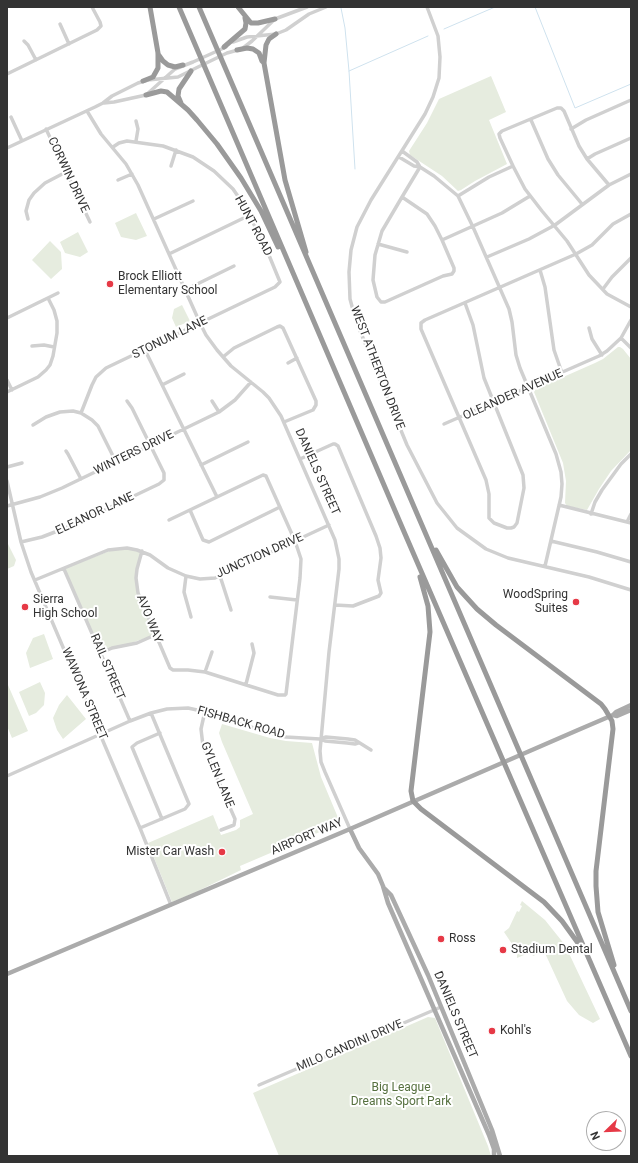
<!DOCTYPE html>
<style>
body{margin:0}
#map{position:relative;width:638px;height:1163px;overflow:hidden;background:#fff;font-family:Roboto,sans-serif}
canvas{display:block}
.frame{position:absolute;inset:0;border:8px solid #333;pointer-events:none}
.north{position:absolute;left:586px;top:1111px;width:40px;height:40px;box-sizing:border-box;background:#fff;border:1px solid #adadad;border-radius:50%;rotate:247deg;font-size:11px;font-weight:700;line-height:16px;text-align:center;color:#333}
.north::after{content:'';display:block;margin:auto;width:14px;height:18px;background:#e63946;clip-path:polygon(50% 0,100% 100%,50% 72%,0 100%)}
</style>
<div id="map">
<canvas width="638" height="1163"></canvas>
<div class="frame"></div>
<div class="north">N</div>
</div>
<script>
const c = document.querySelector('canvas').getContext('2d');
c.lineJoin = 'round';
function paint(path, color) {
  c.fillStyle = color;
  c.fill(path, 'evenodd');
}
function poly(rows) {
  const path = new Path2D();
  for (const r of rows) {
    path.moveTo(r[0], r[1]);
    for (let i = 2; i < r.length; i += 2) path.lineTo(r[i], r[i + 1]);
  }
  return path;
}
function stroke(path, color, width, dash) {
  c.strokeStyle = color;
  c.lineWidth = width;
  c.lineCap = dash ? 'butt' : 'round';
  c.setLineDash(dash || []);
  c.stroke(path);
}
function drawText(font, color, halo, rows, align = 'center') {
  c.font = font + ' Roboto,sans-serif';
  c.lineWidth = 4;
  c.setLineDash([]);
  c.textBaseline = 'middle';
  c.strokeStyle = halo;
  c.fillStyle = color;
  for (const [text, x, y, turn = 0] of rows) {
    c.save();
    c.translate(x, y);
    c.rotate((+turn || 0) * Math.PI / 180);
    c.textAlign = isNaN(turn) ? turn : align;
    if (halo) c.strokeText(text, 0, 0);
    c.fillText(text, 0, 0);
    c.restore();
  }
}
paint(poly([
 [491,76,506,112,489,120,507,164,475,181,461,190,458,191,442,176,410,155,409,151,427,123,439,99],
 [136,213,147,236,136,240,121,237,115,223],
 [78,232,88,252,80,257,65,253,60,242],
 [50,241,61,252,62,269,51,279,32,260],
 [182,305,190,321,176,327,172,318,174,309],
 [618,347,620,347,623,349,631,359,631,450,611,471,599,489,587,510,567,506,565,503,566,481,563,463,534,392,536,389,595,363,603,359],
 [7,542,16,560,14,566,7,569],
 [117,548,142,551,137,569,137,586,155,635,101,653,64,569],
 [44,634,53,659,30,668,26,653,33,638],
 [40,682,45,693,44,705,36,713,29,716,19,692],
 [7,685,8,685,28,731,12,738,7,726],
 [67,695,86,719,63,739,57,730,53,718,59,705],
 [222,724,270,738,286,741,312,743,321,777,339,820,336,825,240,866,241,870,196,892,172,902,148,843,213,815,221,835,236,830,240,827,240,820,253,814,222,742,219,733],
 [522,901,545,920,565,945,600,1019,593,1023,579,1015,567,1001,544,951,533,956,531,952,517,958,517,952,514,950,512,949,512,944,504,932,509,928,517,911,519,912,522,906,520,905],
 [428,1017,435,1018,488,1146,491,1156,279,1156,253,1093]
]), '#e6ecdf');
stroke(poly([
 [535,7,575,108,631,84],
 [341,8,345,28,349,71,355,169],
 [444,29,495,7],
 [349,71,428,36]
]), '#cfe2ee', 1);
stroke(poly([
 [427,7,438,36,440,57,439,78,433,97,425,114,371,200,357,227,351,250,349,272,350,299,356,321,407,445,437,503,457,528,486,549,508,558,589,577,631,590],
 [60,24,69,44],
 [24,41,28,45,36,60],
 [233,42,247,37,276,34,286,30,309,14,326,7],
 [243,48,252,41,275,19,307,7],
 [7,74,97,30,101,26,100,22,92,7],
 [104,103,114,102,146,95,175,69,193,62,226,47],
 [87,111,101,134,126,164,138,185,200,323,206,335,217,350,231,366,263,392,269,398,281,416,335,540,339,559,339,569,329,652,320,751,321,762,325,772,350,829],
 [11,117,22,141],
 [531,120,548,159,558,175,582,204],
 [136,121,138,129,136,141],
 [46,129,90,222],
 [571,129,586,120,631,100],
 [7,148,95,107,103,103,112,96,138,83,148,80,178,77,196,68,227,53,238,50],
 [399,157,414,166,420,167,417,162,402,151],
 [587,159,595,154,631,138],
 [171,166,176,150],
 [118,180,132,174],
 [609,185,587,159,579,146,564,111,561,108,557,108,502,131,499,134,500,138,513,166,525,189,542,211,567,241,589,275,607,294,631,307],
 [458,196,489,177,513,166],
 [402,197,420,167,434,176,458,196,473,227,509,309,512,322,516,355,520,368,556,454,561,472,562,484,561,497,545,566],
 [402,197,427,214,435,226,442,240,454,268,454,271,452,274,443,276,385,302,381,302,377,297,373,280,375,255,382,231,402,197],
 [28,219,26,211,29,200,34,193,45,183,66,172],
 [154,219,193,201],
 [442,240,502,213,530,196],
 [378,244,407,252],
 [169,254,250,215],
 [487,257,529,239,555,225,609,185,631,174],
 [540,270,545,287,554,350,562,373],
 [603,289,612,277,631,258],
 [185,290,234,266],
 [465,303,473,325,484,378,523,475,524,488,517,523,514,527,511,528,507,528,494,523,489,518,489,494,486,480,421,329,421,323,425,320,576,254,592,245,613,224,631,214],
 [7,318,58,293],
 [589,328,592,339,602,355],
 [621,338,631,348],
 [32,346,44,345,54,347],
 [145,350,217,497],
 [223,357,234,348,277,327,280,326,283,328,316,401,316,405,313,410,284,422],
 [288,363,297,358],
 [7,380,12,390],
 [162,385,184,374],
 [7,392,38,377,46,370,50,365,53,356,57,333,57,321,54,310,48,298],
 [212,401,219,412],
 [81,413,92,385,96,377,106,368,275,287,280,282,266,248,244,205,233,189,214,171,193,157,163,146,127,141,119,143,113,147],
 [444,424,599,356,607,351,621,338,631,320],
 [33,425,46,417,60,412,73,411,81,413,92,420,98,426,116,462],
 [66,451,68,454,81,479],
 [300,459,333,444,335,444,338,446,376,536,380,548,381,558,378,580,381,593,379,596,353,606,335,605],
 [201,465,248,442],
 [7,467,22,463],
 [7,481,21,542,31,572,140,828,171,905],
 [559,505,631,523],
 [7,506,40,497,62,488,219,412,235,400,251,382],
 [190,510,203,540,209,542,280,507],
 [591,514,595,502,602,490,621,464,631,454],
 [627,522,631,514],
 [551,541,597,552,631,562],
 [21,542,42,537,73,525,159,484,164,480,164,473,132,408,127,401],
 [142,551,137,569,136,578,138,593,170,668,173,670,188,670,205,672,278,695,285,695,286,694,300,578,301,559,295,541,266,476,263,475,169,520],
 [64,569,130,721],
 [186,576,184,592,191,617],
 [220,576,231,610],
 [35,580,108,550,127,548,137,550,150,555,168,568,186,576,200,579,215,578,329,525],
 [270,597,297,600],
 [101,653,112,648,137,643,155,635],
 [205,672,212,652],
 [246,684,254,653,252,644],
 [205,711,201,729,203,746,235,819,234,825,221,830],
 [160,733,137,743,132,747,162,819],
 [320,739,325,741,347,743,355,744,358,743],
 [7,776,130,721,151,713,167,709,188,708,206,712,260,730,286,737,320,739,326,737,348,739,355,740,371,750],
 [140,828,185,809,189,804,151,713],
 [259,1085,441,1007]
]), '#d0d0d0', 3.5);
stroke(poly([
 [613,715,616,712,631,705],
 [350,829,359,848,378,874,383,886,388,903,489,1135,494,1149,494,1156],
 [385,889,391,895,428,975,492,1130,500,1156],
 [7,974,350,829,578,730,613,715,617,716,631,710]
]), '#ababab', 4.5);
stroke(poly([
 [179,7,405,534,631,1056],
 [199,7,631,1011],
 [238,7,251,23,258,23,275,19],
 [276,34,269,39,266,45,264,63,285,180,306,252],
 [224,47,245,29,246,23,245,18],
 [237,50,247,48,253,49,259,53,262,61,264,63],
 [158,54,163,61,168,65,175,67,183,65],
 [143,81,153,77,158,68,158,53,150,7],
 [146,95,161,91,167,92,188,110,197,120,217,144,241,178,261,211,278,247],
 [181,103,178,96,179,89,191,71],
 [436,550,457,587,477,609,496,625,601,704,605,709,612,721,613,729,596,871,596,886,598,912,614,965],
 [420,577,428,606,430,632,411,791,413,801,421,809,544,902,562,921,583,950]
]), '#9a9a9a', 5);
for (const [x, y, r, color] of [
 [110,284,4,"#e63946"],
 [576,602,4,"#e63946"],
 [25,607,4,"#e63946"],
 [222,852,4,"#e63946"],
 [441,939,4,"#e63946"],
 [503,950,4,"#e63946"],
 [492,1031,4,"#e63946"]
]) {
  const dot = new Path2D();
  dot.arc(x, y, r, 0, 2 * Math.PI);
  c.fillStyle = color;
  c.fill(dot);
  stroke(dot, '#fff', 1.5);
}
drawText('12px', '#333', '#fff', [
 ["CORWIN DRIVE",68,175,65],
 ["HUNT ROAD",253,226,62],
 ["STONUM LANE",170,338,-26],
 ["WEST ATHERTON DRIVE",377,368,69],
 ["OLEANDER AVENUE",513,395,-24],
 ["WINTERS DRIVE",134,453,-26],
 ["DANIELS STREET",317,472,66],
 ["ELEANOR LANE",95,514,-25],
 ["JUNCTION DRIVE",260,556,-24],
 ["AVO WAY",149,619,68],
 ["RAIL STREET",107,667,67],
 ["WAWONA STREET",84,694,67],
 ["FISHBACK ROAD",241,723,16],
 ["GYLEN LANE",217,775,68],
 ["AIRPORT WAY",307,837,-23],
 ["DANIELS STREET",455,1015,67],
 ["MILO CANDINI DRIVE",350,1046,-23]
]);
drawText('12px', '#333', '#fff', [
 ["Brock Elliott",118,277],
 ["Elementary School",118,291],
 ["WoodSpring",568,595,"right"],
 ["Suites",568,609,"right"],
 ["Sierra",33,600],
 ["High School",33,614],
 ["Mister Car Wash",214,852,"right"],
 ["Ross",449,939],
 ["Stadium Dental",511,950],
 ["Kohl's",500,1031]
], 'left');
drawText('12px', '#56703f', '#fff', [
 ["Big League",401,1088],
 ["Dreams Sport Park",401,1102]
]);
</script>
